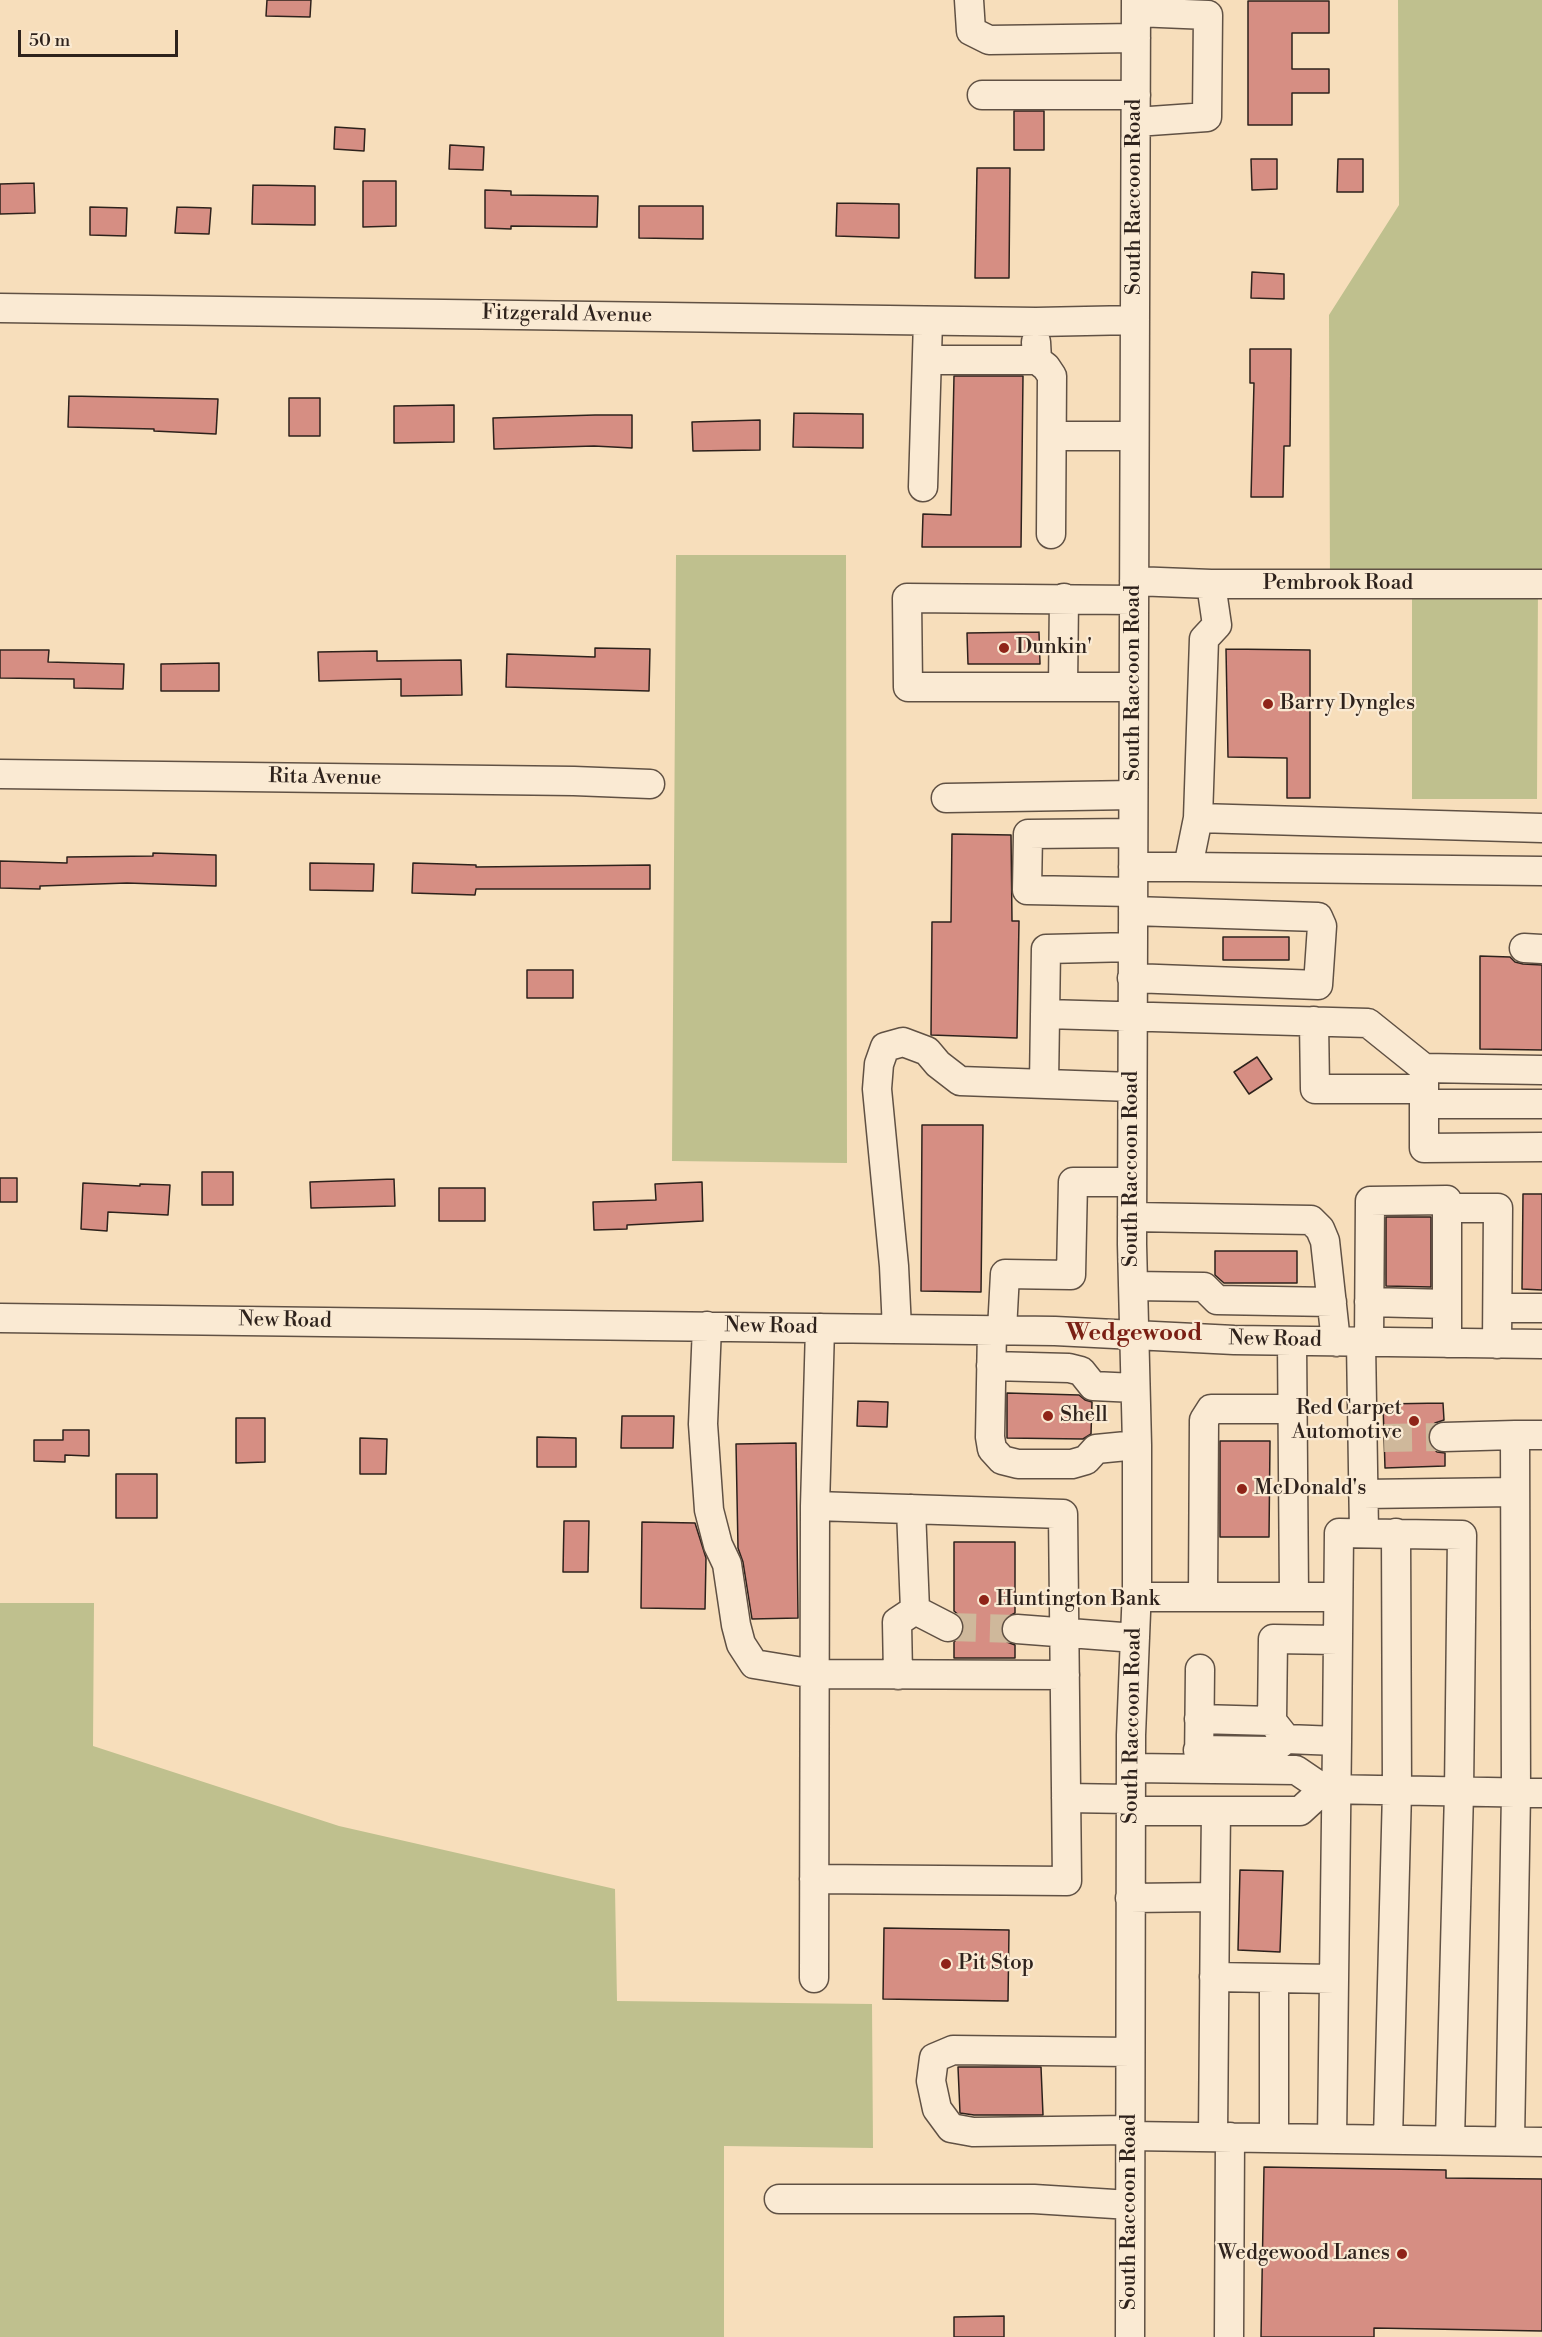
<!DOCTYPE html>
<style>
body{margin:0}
#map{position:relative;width:1542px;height:2337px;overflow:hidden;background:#f7debb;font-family:"Libre Bodoni",serif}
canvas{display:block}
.scale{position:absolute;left:18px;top:30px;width:160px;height:27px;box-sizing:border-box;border:3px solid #2e221c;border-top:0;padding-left:8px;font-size:18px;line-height:21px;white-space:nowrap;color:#2e221c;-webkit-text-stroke:4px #faead3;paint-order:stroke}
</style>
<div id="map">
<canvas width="1542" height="2337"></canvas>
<div class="scale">50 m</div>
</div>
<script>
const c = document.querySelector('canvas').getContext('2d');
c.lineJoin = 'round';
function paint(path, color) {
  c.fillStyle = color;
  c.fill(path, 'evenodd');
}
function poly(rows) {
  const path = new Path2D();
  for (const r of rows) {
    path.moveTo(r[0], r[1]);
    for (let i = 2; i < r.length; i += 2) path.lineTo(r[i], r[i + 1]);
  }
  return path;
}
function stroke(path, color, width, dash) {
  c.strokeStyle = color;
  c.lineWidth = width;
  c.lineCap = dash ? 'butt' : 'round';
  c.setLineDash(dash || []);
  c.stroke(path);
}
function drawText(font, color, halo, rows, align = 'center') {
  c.font = font + ' "Libre Bodoni",serif';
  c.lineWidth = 4.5;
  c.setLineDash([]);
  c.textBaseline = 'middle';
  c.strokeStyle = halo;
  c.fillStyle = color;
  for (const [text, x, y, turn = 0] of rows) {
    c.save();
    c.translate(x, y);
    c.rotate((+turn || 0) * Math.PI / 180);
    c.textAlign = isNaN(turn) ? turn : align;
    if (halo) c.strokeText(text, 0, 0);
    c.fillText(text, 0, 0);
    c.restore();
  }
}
paint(poly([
 [1398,0,1542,0,1542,584,1538,585,1537,799,1412,799,1412,584,1330,584,1329,315,1399,205],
 [676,555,846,555,847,1163,672,1161],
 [0,1603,94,1603,93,1746,339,1826,615,1889,617,2001,872,2004,873,2148,724,2146,724,2337,0,2337]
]), '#bfc08e');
const building = poly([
 [267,0,311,0,310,17,266,16,267,0],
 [1248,1,1329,1,1329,33,1292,33,1292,69,1329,69,1329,93,1292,93,1292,125,1248,125,1248,1],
 [1014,111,1044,111,1044,150,1014,150,1014,111],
 [335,127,365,129,364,151,334,149,335,127],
 [450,145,484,147,483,170,449,169,450,145],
 [1251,159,1277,159,1277,189,1252,190,1251,159],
 [1338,159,1363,159,1363,192,1337,192,1338,159],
 [977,168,1010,168,1009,278,975,278,977,168],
 [363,181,396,181,396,226,363,227,363,181],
 [34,183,35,213,0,214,0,184,34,183],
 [253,185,315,186,315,225,252,224,253,185],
 [485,190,511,191,511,195,598,196,597,227,511,226,511,229,485,228,485,190],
 [837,203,899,204,899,238,836,236,837,203],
 [639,206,703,206,703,239,639,238,639,206],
 [90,207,127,208,126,236,90,235,90,207],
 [177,207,211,208,209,234,175,233,177,207],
 [1252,272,1284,274,1284,299,1251,298,1252,272],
 [1250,349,1291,349,1290,446,1284,446,1283,497,1251,497,1254,383,1250,383,1250,349],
 [954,376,1023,376,1021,547,922,547,923,514,951,515,954,376],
 [69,396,218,399,216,434,154,431,154,429,68,427,69,396],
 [289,398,320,398,320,436,289,436,289,398],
 [454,405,454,442,394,443,394,406,454,405],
 [794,413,863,414,863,448,793,447,794,413],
 [595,415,632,415,632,448,594,446,494,449,493,418,595,415],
 [760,420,760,450,693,451,692,422,760,420],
 [1039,632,1040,664,968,664,967,633,1039,632],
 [595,648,650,649,649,691,506,687,507,654,595,657,595,648],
 [1226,649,1310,650,1310,798,1287,798,1287,758,1228,757,1226,649],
 [0,650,49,650,48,662,124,664,123,689,74,688,74,679,0,678,0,650],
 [377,651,377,661,461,660,462,695,401,696,401,679,319,681,318,652,377,651],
 [219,663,219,691,161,691,161,664,219,663],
 [952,834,1011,835,1012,921,1019,921,1017,1038,931,1035,932,922,951,922,952,834],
 [153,853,216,855,216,886,127,883,40,886,40,889,0,888,0,861,67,863,67,857,153,856,153,853],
 [310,863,374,864,373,891,310,890,310,863],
 [413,863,476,865,476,867,650,865,650,889,476,889,475,895,412,893,413,863],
 [1223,937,1289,937,1289,960,1223,960,1223,937],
 [1480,956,1510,957,1515,962,1523,964,1542,965,1542,1050,1480,1049,1480,956],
 [527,970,573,970,573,998,527,998,527,970],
 [1257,1057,1272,1079,1249,1094,1234,1072,1257,1057],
 [922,1125,983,1125,981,1292,921,1291,922,1125],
 [202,1172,233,1172,233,1205,202,1205,202,1172],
 [0,1178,17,1178,17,1202,0,1202,0,1178],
 [394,1179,395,1206,311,1208,310,1182,394,1179],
 [702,1182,703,1221,627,1225,627,1229,594,1230,593,1202,656,1200,655,1184,702,1182],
 [83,1183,140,1186,140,1184,170,1185,168,1215,108,1212,107,1231,81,1229,83,1183],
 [439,1188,485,1188,485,1221,439,1221,439,1188],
 [1523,1194,1542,1194,1542,1290,1522,1289,1523,1194],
 [1386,1217,1431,1217,1431,1287,1386,1286,1386,1217],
 [1215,1251,1297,1251,1297,1283,1224,1283,1215,1275,1215,1251],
 [1007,1393,1079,1395,1085,1400,1092,1402,1091,1434,1083,1439,1007,1438,1007,1393],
 [858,1401,888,1402,887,1427,857,1426,858,1401],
 [1443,1403,1444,1420,1435,1423,1430,1429,1428,1437,1430,1446,1437,1452,1445,1453,1445,1466,1385,1468,1383,1404,1443,1403],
 [622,1416,674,1416,673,1448,621,1448,622,1416],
 [236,1418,265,1418,265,1462,236,1463,236,1418],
 [63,1430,89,1430,89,1456,65,1455,65,1462,34,1461,34,1440,63,1440,63,1430],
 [537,1437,576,1438,576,1467,537,1467,537,1437],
 [360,1438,387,1439,386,1474,360,1474,360,1438],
 [1220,1441,1270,1441,1269,1537,1220,1537,1220,1441],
 [796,1443,798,1618,752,1619,743,1562,738,1548,736,1444,796,1443],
 [116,1474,157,1474,157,1518,116,1518,116,1474],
 [564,1521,589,1521,588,1572,563,1572,564,1521],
 [642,1522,695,1523,706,1558,705,1609,641,1608,642,1522],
 [954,1542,1015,1542,1015,1613,1004,1619,1001,1628,1002,1637,1007,1642,1015,1645,1015,1658,954,1658,954,1642,962,1635,964,1627,962,1618,954,1611,954,1542],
 [1240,1870,1283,1871,1280,1952,1238,1950,1240,1870],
 [884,1928,1009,1930,1008,2001,883,1999,884,1928],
 [958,2067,1041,2067,1043,2115,974,2115,960,2113,958,2067],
 [1264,2167,1446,2170,1446,2178,1542,2179,1542,2331,1374,2328,1374,2337,1261,2337,1264,2167],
 [1004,2316,1004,2337,954,2337,954,2317,1004,2316]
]);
paint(building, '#d68e83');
stroke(building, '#2e221c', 1.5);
stroke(poly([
 [1384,1438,1444,1437],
 [948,1627,1017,1629]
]), '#cfb89b', 28, [28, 14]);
const minor = poly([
 [969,0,971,31,989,40,1136,38],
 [982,95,1136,95],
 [1136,122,1207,117,1208,15,1136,12],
 [0,308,1036,322,1135,320],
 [927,360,1037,360,1036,342],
 [1037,360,1046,367,1052,376,1051,534],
 [1052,436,1134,436],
 [923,487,928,321],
 [1134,581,1211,584,1542,584],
 [1063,687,1064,598],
 [1133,687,908,687,907,598,1134,600],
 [0,774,574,781,650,784],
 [946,798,1133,795],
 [1198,818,1542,828],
 [1133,867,1188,867,1198,818,1204,639,1217,625,1211,584],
 [1188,867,1542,871],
 [1133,892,1027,890,1028,834,1133,833],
 [1524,948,1542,949],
 [1132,978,1318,985,1322,926,1318,917,1133,911],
 [1045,1014,1368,1023,1424,1068,1542,1070],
 [1314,1021,1315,1089,1423,1089],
 [1424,1068,1424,1148,1542,1147],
 [1044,1084,1046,949,1133,947],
 [1424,1104,1542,1104],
 [1447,1208,1498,1208,1497,1344],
 [1132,1217,1311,1220,1320,1229,1325,1241,1336,1342],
 [1133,1286,1204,1287,1217,1300,1332,1302],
 [1369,1302,1447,1304],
 [1498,1308,1542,1308],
 [0,1318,1055,1331,1234,1340,1542,1344],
 [707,1326,703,1424,709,1510,718,1545,727,1564,736,1625,741,1644,754,1664,815,1674,1065,1675],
 [897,1329,894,1266,877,1089,879,1064,885,1047,903,1042,927,1051,938,1064,960,1081,1132,1087],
 [992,1330,990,1437,992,1449,1002,1460,1018,1464,1072,1464,1086,1460,1096,1449,1137,1445],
 [1002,1330,1005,1274,1071,1275,1073,1182,1132,1182],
 [1292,1341,1294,1597],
 [1361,1342,1364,1532],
 [1369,1342,1370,1201,1447,1200,1447,1343],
 [991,1366,1069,1368,1081,1371,1093,1386,1135,1388],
 [1444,1437,1515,1435],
 [1363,1494,1515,1492],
 [911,1509,915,1610,948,1627],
 [1137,1597,1338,1597],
 [1203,1597,1204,1420,1211,1409,1293,1409],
 [1017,1629,1135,1638],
 [898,1675,897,1622,915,1610],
 [1199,1719,1272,1721,1283,1735],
 [1272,1721,1273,1639,1338,1640],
 [1198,1750,1271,1751,1286,1739,1337,1741,1339,1533,1462,1535,1459,1792,1450,2140],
 [1199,1767,1200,1669],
 [1324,1789,1542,1793],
 [1066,1798,1131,1799],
 [1131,1811,1300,1811,1324,1789,1296,1770,1131,1768],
 [814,1879,1067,1881,1063,1514,815,1506],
 [1215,1897,1216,1811],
 [1130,1898,1215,1897,1213,2137],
 [1214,1977,1334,1979],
 [814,1978,815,1506,820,1328],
 [1274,1978,1274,2138],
 [1130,2052,953,2050,934,2058,931,2081,937,2109,951,2128,973,2132,1130,2130],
 [1130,2136,1542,2142],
 [1332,2139,1337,1741],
 [1388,2139,1397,1791,1396,1533],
 [1510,2141,1516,1793,1515,1435,1542,1435],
 [779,2199,1034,2199,1130,2205],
 [1130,2337,1131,1735,1137,1588,1137,1445,1132,1244,1136,0],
 [1229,2337,1230,2137]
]);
stroke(minor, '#605144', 31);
stroke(minor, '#faead3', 28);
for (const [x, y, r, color] of [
 [1004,648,6,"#8f2418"],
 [1268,704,6,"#8f2418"],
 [1048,1416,6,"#8f2418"],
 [1414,1421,6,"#8f2418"],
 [1242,1489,6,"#8f2418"],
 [984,1600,6,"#8f2418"],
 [946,1964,6,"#8f2418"],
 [1402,2254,6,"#8f2418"]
]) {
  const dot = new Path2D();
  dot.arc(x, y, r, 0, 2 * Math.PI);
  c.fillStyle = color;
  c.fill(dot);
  stroke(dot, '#faead3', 2);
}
drawText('21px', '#2e221c', '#faead3', [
 ["South Raccoon Road",1135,197,-90],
 ["Fitzgerald Avenue",567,315,1],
 ["Pembrook Road",1338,584],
 ["South Raccoon Road",1134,683,-90],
 ["Rita Avenue",325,778,1],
 ["South Raccoon Road",1132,1169,-90],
 ["New Road",285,1321,1],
 ["New Road",771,1327,1],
 ["New Road",1275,1340,1],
 ["South Raccoon Road",1133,1726,-89],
 ["South Raccoon Road",1130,2212,-90]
]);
drawText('21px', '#2e221c', '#faead3', [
 ["Dunkin'",1016,648],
 ["Barry Dyngles",1280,704],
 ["Red Carpet",1402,1409,"right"],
 ["Automotive",1402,1433,"right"],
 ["Shell",1060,1416],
 ["McDonald's",1254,1489],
 ["Huntington Bank",996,1600],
 ["Pit Stop",958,1964],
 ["Wedgewood Lanes",1390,2254,"right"]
], 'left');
drawText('bold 24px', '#7a1f14', '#faead3', [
 ["Wedgewood",1134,1334]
]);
</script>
